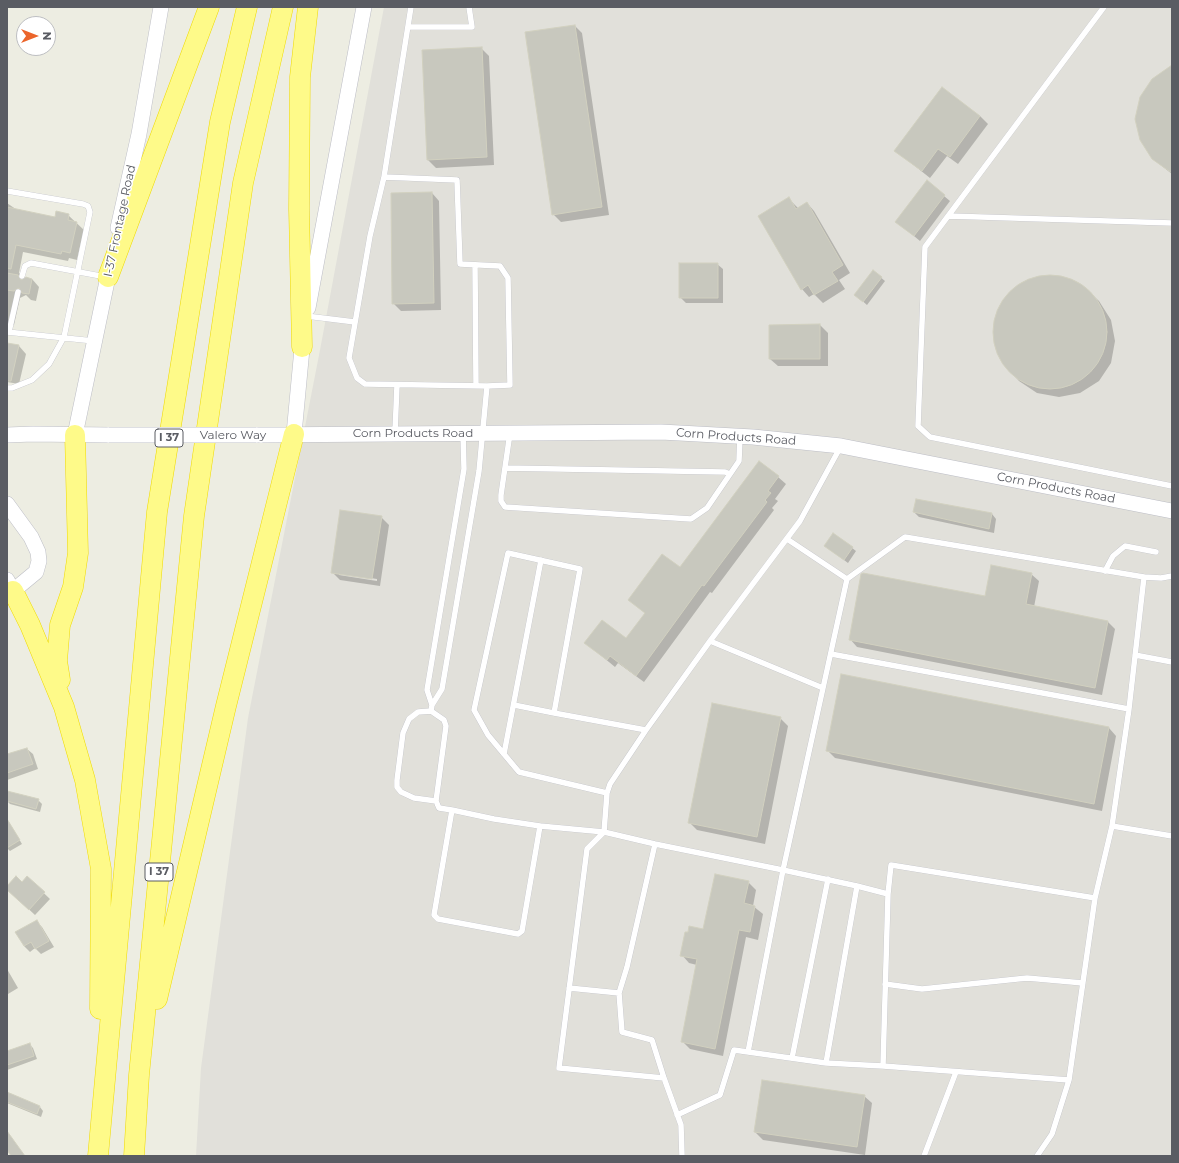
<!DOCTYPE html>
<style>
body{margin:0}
#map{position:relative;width:1179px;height:1163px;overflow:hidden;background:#edede2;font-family:Montserrat,sans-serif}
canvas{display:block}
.frame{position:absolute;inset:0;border:8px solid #5a5c63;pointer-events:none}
.north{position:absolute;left:16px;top:16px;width:40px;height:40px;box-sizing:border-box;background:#fff;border:1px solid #bdbec1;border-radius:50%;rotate:90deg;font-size:11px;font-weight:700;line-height:16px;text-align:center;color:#5a5c63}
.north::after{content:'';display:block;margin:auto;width:14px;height:18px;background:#eb652b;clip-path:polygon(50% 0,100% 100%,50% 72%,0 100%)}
</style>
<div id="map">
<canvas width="1179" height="1163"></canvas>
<div class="frame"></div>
<div class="north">N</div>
</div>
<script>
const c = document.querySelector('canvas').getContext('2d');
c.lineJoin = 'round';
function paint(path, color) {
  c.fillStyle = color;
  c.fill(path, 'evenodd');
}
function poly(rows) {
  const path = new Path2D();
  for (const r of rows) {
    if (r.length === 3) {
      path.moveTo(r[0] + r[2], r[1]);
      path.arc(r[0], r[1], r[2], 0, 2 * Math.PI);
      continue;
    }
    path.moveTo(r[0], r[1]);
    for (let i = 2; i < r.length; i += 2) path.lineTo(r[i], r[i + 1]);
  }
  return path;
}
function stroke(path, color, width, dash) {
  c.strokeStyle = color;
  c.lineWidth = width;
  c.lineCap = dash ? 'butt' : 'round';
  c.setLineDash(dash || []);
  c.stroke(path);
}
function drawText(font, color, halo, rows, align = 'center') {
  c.font = font + ' Montserrat,sans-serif';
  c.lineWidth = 3;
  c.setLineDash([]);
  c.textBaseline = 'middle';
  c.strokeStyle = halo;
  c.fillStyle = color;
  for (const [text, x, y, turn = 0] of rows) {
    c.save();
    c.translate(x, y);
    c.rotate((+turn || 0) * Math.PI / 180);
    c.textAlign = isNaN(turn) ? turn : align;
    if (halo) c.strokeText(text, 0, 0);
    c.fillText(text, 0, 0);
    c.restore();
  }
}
paint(poly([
 [384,7,1172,7,1172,1156,196,1156,201,1068,248,718,320,350]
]), '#e1e0da');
paint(poly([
 [575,26,582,33,609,215,561,222,553,214],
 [481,48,489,56,494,165,436,168,428,160,423,51],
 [1172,67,1172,174,1153,159],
 [980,116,988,124,958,164,947,156,930,178,896,151],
 [927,182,950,201,920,241,897,222],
 [432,193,439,201,441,310,401,311,393,303],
 [789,199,798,208,807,203,814,211,850,273,839,280,845,289,823,303,814,294,809,297,802,289],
 [7,203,17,210,55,218,68,215,84,230,77,260,69,258,68,261,23,252,19,273,22,276,21,281,32,279,39,287,36,301,31,300,26,295,20,298,14,325,9,325,7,332],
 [717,264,723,269,723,303,686,303,680,297],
 [873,271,885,281,867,305,859,298],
 [1050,276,1072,280,1090,293,1099,301,1111,320,1115,341,1111,363,1099,381,1080,393,1059,397,1037,393,1019,381,1011,372,998,354,994,332,999,311,1011,293,1029,280],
 [820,325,828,333,828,366,778,366,770,359],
 [7,344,19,346,26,354,19,384,7,382],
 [778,477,786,484,775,499,778,501,772,508,774,510,712,593,710,592,644,682,618,663,615,667,586,643,626,640,646,614,630,600,680,568],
 [914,512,992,514,996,519,994,533,919,517],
 [381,517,389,525,380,586,340,580,332,572],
 [339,573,377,579,377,581,339,575],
 [834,534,856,551,848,563,829,549],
 [1031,574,1039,581,1034,607,1107,621,1115,629,1102,695,857,647,850,639,986,598],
 [780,718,788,726,765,844,697,830,689,822],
 [1109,728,1116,736,1102,811,835,758,827,750],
 [27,749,33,754,38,769,7,780,7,756],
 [7,796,38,800,42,804,40,812,10,804,7,801],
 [7,819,22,844,10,851,7,848],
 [27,877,50,899,35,915,7,889,22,883],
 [748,882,756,890,753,906,763,914,758,940,746,937,723,1056,690,1049,682,1041,697,965,689,963,682,955],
 [36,921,42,927,54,947,41,954,35,948,30,952,24,946],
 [7,969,18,988,8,994,7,993],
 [29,1044,33,1048,37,1059,7,1070,7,1052],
 [7,1093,40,1107,43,1111,41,1117,7,1103],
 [864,1096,872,1103,865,1155,763,1140,755,1132]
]), '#0003');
const building = poly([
 [575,25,602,207,552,215,525,32,575,25],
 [482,47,487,157,427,160,422,50,482,47],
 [1172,65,1172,173,1152,159,1140,140,1135,119,1140,97,1152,79,1172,65],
 [942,87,980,116,950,157,938,149,922,171,894,151,942,87],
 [927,180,945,195,914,236,895,222,927,180],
 [432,192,434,303,392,304,391,193,432,192],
 [789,197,796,209,807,202,843,265,832,272,838,281,814,295,808,285,801,290,758,216,789,197],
 [7,207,55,217,56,211,69,214,68,220,77,222,70,253,62,251,61,254,16,245,11,269,7,268,7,207],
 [679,263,718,263,718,298,679,298,679,263],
 [873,270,882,277,863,302,854,295,873,270],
 [7,273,18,275,21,280,26,277,32,279,29,294,22,293,19,288,14,291,7,290,7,273],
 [1050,332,57],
 [820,324,820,359,769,359,769,325,820,324],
 [7,343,19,345,11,381,7,381,7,343],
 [759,461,779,476,768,491,771,493,765,500,767,502,704,586,702,585,636,676,610,656,607,660,584,643,602,620,626,638,645,613,628,600,662,554,680,567,759,461],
 [916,499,992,513,989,529,913,512,916,499],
 [340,510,382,516,372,579,331,573,340,510],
 [833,533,853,547,844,560,824,546,833,533],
 [991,565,1032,573,1026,604,1108,621,1095,688,849,640,861,574,863,573,985,596,991,565],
 [841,674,1109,727,1094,804,826,751,841,674],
 [712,703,781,717,757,837,688,823,712,703],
 [27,748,33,764,7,773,7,754,27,748],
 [7,791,39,799,36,809,7,801,7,791],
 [7,819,20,840,7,848,7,819],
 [715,874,749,881,744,903,755,906,750,932,739,930,715,1049,681,1042,697,959,680,956,685,932,688,932,689,926,703,929,715,874],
 [16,876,22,882,27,876,45,892,29,910,7,890,7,886,16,876],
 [37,920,49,941,35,949,31,942,24,946,15,932,37,920],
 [30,1043,34,1056,7,1065,7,1051,30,1043],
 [762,1080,865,1095,857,1147,754,1132,762,1080],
 [7,1092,40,1106,37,1114,7,1102,7,1092],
 [7,1131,25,1156,11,1156,7,1150,7,1131]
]);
paint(building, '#c8c8be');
stroke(building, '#d2d1c0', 1);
const lane = poly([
 [411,7,384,177,370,236,349,358,357,378,365,384,487,386,479,471,442,689,432,705],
 [1104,7,925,247,918,426,930,437,1172,486],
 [409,27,472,27,469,7],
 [384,177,457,180,460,264,500,266,508,278,510,385,487,386],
 [7,191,83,204,88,206,90,212,64,337,49,364,32,380,12,388,7,388],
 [948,216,1172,223],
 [475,265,476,386],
 [22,276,25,266,31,263,106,277],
 [306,316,355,322],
 [7,332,94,341],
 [9,332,18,292],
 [395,432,397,385],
 [510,433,501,495,501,501,505,507,691,519,707,508,739,461,740,437],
 [841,446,800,521,710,641,646,730,610,784,607,793,604,832,655,844,783,870,857,886,888,894,883,1066,1069,1080,1095,898,1112,826,1129,709,1144,577,905,537,847,579,783,870,748,1052,826,1063,883,1066],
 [505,468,725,472,730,474],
 [787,539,847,579],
 [1105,571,1113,556,1125,546,1156,552],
 [1144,577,1161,578,1172,576],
 [710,641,823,688],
 [831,654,1129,709],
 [1135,655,1172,662],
 [514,705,554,713],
 [431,711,418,712,409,719,403,733,397,780,397,787,401,792,414,798,436,801],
 [504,754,541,560],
 [607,793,519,772,488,735,474,710,508,553,580,569,554,713,646,730],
 [452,810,434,915,438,919,518,934,522,931,540,826,494,819,452,810,439,808,436,801,446,726,444,720,431,711,432,705,427,690,464,469,463,433],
 [540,826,604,832],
 [1112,826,1172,836],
 [604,832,587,849,559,1068,664,1078,681,1125,682,1156],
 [888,894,891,865,1095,898],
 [885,984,922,989,1027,978,1083,983],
 [569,988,619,993,627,967,655,844],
 [619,993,622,1032,652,1040,664,1078],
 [792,1058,828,879],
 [826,1063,857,886],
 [677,1115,720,1095,734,1050,748,1052],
 [924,1156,956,1072],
 [1037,1156,1052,1134,1069,1080]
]);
const secondary = poly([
 [118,228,139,134,161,7],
 [308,308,364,7],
 [294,434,303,338],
 [7,435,33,434,109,435],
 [75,435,110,267],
 [256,435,661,432,753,437,841,446,1172,511],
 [7,504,31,537,38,552,39,561,36,572,13,591,7,580]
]);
const highway = poly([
 [108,277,209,7],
 [302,347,299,209,300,77,308,7],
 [13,591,30,625,64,707,85,780,101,869,100,1009],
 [60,680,57,661,60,625,73,587,78,553,75,435],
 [157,999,226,706,294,434],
 [98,1156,157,512,220,122,247,7],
 [134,1156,139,1075,194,516,243,183,283,7]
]);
stroke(lane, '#bcbdc4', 6);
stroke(secondary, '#bdbec6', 16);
stroke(highway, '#efda00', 21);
stroke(lane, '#fff', 5.5);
stroke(secondary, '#fff', 15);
stroke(highway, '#fefa89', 20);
const secondaryBridge = poly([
 [109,435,256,435]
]);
stroke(secondaryBridge, '#bdbec6', 16, []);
stroke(secondaryBridge, '#fff', 15);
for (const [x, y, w] of [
 [169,438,28],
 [159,872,28]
]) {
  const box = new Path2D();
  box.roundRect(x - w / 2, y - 9, w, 18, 3);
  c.fillStyle = '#fff';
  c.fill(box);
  stroke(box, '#5a5c63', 1);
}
drawText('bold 11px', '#5a5c63', null, [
 ["I 37",169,438],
 ["I 37",159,872]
]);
drawText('12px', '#5a5c63', '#fff', [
 ["I-37 Frontage Road",120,221,-78],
 ["Corn Products Road",413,433],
 ["Valero Way",233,435],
 ["Corn Products Road",736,437,4],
 ["Corn Products Road",1056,488,11]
]);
</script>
